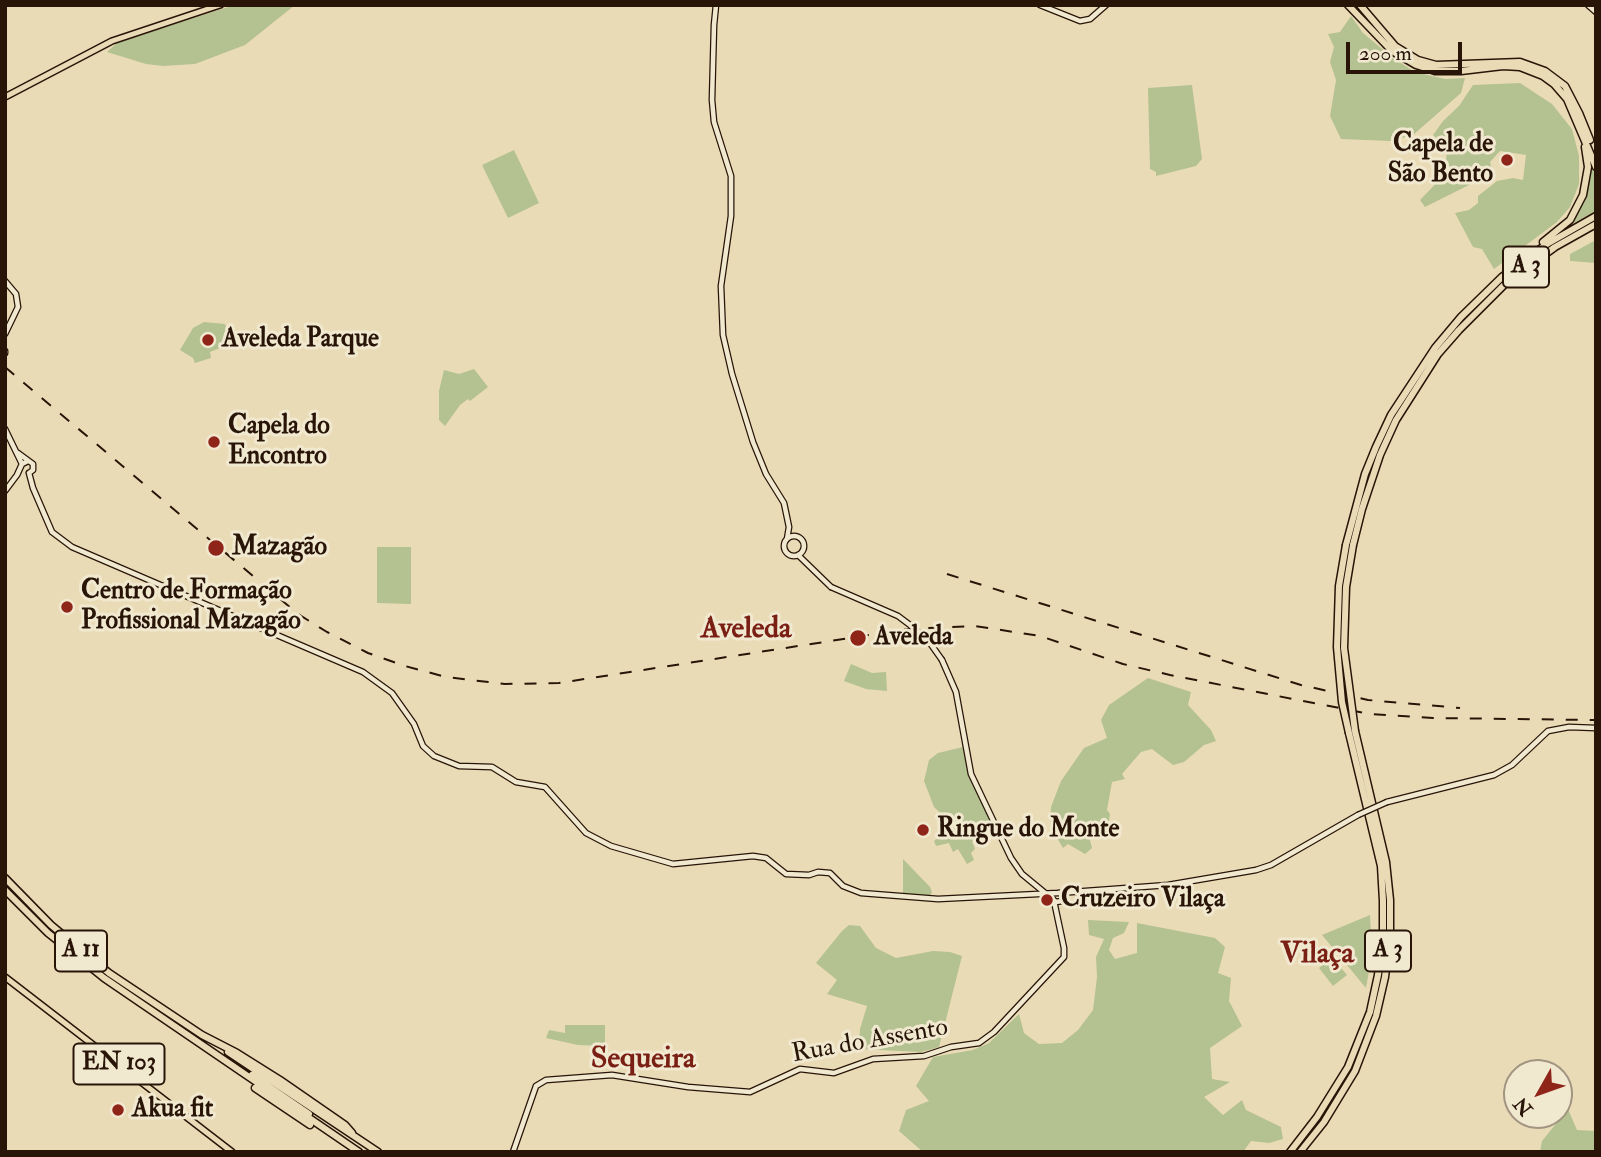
<!DOCTYPE html>
<meta charset="utf-8">
<style>
body{margin:0}
#map{position:relative;width:1601px;height:1157px;overflow:hidden;background:#eadbb7;font-family:"IM FELL Double Pica",serif}
canvas{display:block}
.frame{position:absolute;inset:0;border:7px solid #281508;pointer-events:none}
.north{position:absolute;left:1503px;top:1059px;width:70px;height:70px;box-sizing:border-box;background:#f1e8d0;border:2px solid #a19480;border-radius:50%;rotate:230deg;font-size:19px;font-weight:700;line-height:28px;text-align:center;color:#281508}
.north::after{content:'';display:block;margin:auto;width:24px;height:32px;background:#8f2418;clip-path:polygon(50% 0,100% 100%,50% 72%,0 100%)}
.scale{position:absolute;left:1346px;top:42px;width:116px;height:32px;box-sizing:border-box;border:4px solid #281508;border-top:0;padding-left:9px;font-size:21px;line-height:24px;white-space:nowrap;color:#281508;-webkit-text-stroke:5px #f1e8d0;paint-order:stroke}
</style>
<div id="map">
<canvas width="1601" height="1157"></canvas>
<div class="frame"></div>
<div class="north">N</div>
<div class="scale">200 m</div>
</div>
<script>
const c = document.querySelector('canvas').getContext('2d');
c.lineJoin = 'round';
function paint(path, color) {
  c.fillStyle = color;
  c.fill(path, 'evenodd');
}
function poly(rows) {
  const path = new Path2D();
  for (const r of rows) {
    if (r.length === 3) {
      path.moveTo(r[0] + r[2], r[1]);
      path.arc(r[0], r[1], r[2], 0, 2 * Math.PI);
      continue;
    }
    path.moveTo(r[0], r[1]);
    for (let i = 2; i < r.length; i += 2) path.lineTo(r[i], r[i + 1]);
  }
  return path;
}
function stroke(path, color, width, dash) {
  c.strokeStyle = color;
  c.lineWidth = width;
  c.lineCap = dash ? 'butt' : 'round';
  c.setLineDash(dash || []);
  c.stroke(path);
}
function drawText(font, color, halo, rows, align = 'center') {
  c.font = font + ' "IM FELL Double Pica",serif';
  c.lineWidth = 6;
  c.setLineDash([]);
  c.textBaseline = 'middle';
  c.strokeStyle = halo;
  c.fillStyle = color;
  for (const [text, x, y, turn = 0] of rows) {
    c.save();
    c.translate(x, y);
    c.rotate((+turn || 0) * Math.PI / 180);
    c.textAlign = isNaN(turn) ? turn : align;
    if (halo) c.strokeText(text, 0, 0);
    c.fillText(text, 0, 0);
    c.restore();
  }
}
paint(poly([
 [234,5,295,5,245,45,195,64,163,66,146,64,107,52,117,43],
 [1351,16,1363,33,1393,58,1415,72,1445,79,1465,78,1461,93,1413,135,1390,141,1341,139,1330,116,1336,80,1330,62,1334,47,1328,34,1340,32],
 [1520,83,1552,104,1572,129,1579,156,1579,184,1570,207,1557,222,1494,269,1482,249,1473,247,1455,213,1469,210,1478,203,1478,196,1497,181,1513,178,1523,180,1526,155,1500,151,1490,162,1493,173,1425,207,1420,200,1445,174,1447,149,1433,135,1443,121,1459,106,1473,85],
 [1192,85,1202,159,1196,166,1156,176,1156,172,1150,169,1148,88],
 [514,150,539,203,508,218,482,165],
 [1589,160,1596,177,1596,211,1564,228,1583,201],
 [1596,240,1596,263,1570,261,1570,254],
 [204,322,225,324,233,343,210,352,211,358,195,363,193,358,180,350,193,328],
 [474,369,488,387,470,401,468,399,460,405,445,426,439,420,439,391,444,370,459,374],
 [377,547,411,547,411,604,377,603],
 [851,664,872,673,886,672,887,691,866,689,844,681],
 [1148,678,1191,692,1188,705,1211,730,1216,741,1204,745,1184,762,1173,765,1152,749,1141,752,1122,774,1125,779,1112,782,1107,810,1110,814,1108,828,1095,827,1089,836,1092,848,1085,854,1068,844,1063,848,1050,826,1051,807,1061,781,1084,748,1107,738,1101,720,1109,705],
 [963,747,969,773,994,829,972,841,975,849,971,853,974,860,967,864,958,849,953,852,949,843,936,846,934,841,951,828,948,820,934,807,924,781,929,760,938,753],
 [903,859,930,887,932,892,930,896,903,894],
 [1370,915,1372,954,1366,988,1322,935],
 [1088,920,1129,922,1124,933,1113,938,1109,950,1115,959,1137,953,1137,923,1215,938,1225,947,1218,973,1231,978,1229,1001,1242,1026,1210,1048,1212,1079,1230,1082,1204,1097,1223,1115,1242,1100,1246,1110,1281,1127,1283,1139,1269,1143,1251,1141,1243,1152,923,1152,899,1131,906,1110,929,1101,916,1086,933,1057,973,1050,989,1043,1019,1014,1024,1033,1039,1044,1062,1043,1078,1030,1093,1010,1097,977,1096,957,1104,939,1089,935],
 [849,925,860,926,876,948,896,958,933,951,950,952,962,956,939,1047,921,1052,859,1049,860,1029,867,1006,827,994,837,980,816,963,842,931],
 [1332,957,1347,975,1333,986,1319,968],
 [565,1025,605,1025,605,1046,578,1045,546,1038,549,1030,565,1033],
 [1568,1109,1577,1130,1596,1131,1596,1152,1540,1152,1542,1141]
]), '#b4c190');
const secondary = poly([
 [716,5,714,25,712,100,714,122,731,176,731,216,721,286,723,335,732,374,753,442,766,474,784,503,789,527,787,539],
 [1040,5,1080,21,1090,19,1106,5],
 [1588,5,1596,12],
 [5,281,16,294,18,307,5,334],
 [5,351,5,353],
 [5,429,22,464],
 [18,453,33,464,33,470,29,473],
 [29,473,33,488,52,532,72,547,363,672,392,693,414,724,423,746,434,756,459,766,492,767,516,782,545,787,586,833,611,846,673,864,753,856,766,858,786,874,809,875,818,872,830,873,843,886,861,893,938,899,1058,893],
 [5,491,17,475,22,464,28,461],
 [794,546,10],
 [798,555,831,587],
 [942,660,956,692,971,774,1011,858,1022,874,1056,902,1062,901,1063,896,1060,893],
 [1387,802,1494,775,1512,765,1548,731,1569,727,1596,728],
 [1058,893,1168,885,1256,870,1271,865,1358,815],
 [513,1152,536,1086,546,1080,612,1075,688,1087,750,1092,800,1069,834,1073,873,1059,924,1056,951,1047,979,1043,994,1032,1064,957,1064,948,1054,901]
]);
const primary = poly([
 [5,97,112,41,220,5],
 [5,977,232,1152]
]);
const highway = poly([
 [1348,5,1392,51,1416,65,1435,71,1461,71,1503,66,1520,67,1543,76,1554,84,1567,99,1596,167],
 [1360,5,1395,46,1418,60,1436,65,1520,62,1545,71,1565,86,1579,113,1590,140],
 [1543,242,1570,220,1583,195,1588,167,1585,147],
 [1346,545,1365,474,1376,447,1391,415,1435,348,1461,317,1502,277,1547,244,1596,216],
 [1353,545,1362,509,1380,455,1396,420,1438,354,1459,330,1507,282,1555,247,1596,224],
 [5,878,51,925,109,973,202,1035,237,1053,280,1080,345,1125,352,1133],
 [5,890,48,933,104,978,359,1152],
 [228,1052,378,1152],
 [252,1075,309,1114],
 [255,1088,310,1125],
 [1290,1152,1317,1117,1348,1067,1370,1012,1378,975,1383,937,1383,901,1381,866,1349,733],
 [1300,1152,1324,1122,1355,1071,1376,1016,1385,977,1390,938,1390,900,1386,862,1355,731]
]);
stroke(secondary, '#281508', 7);
stroke(primary, '#281508', 8);
stroke(highway, '#281508', 9);
stroke(secondary, '#f1e8d0', 4.5);
stroke(primary, '#eadbb7', 5);
stroke(highway, '#eadbb7', 6);
stroke(poly([
 [5,367,298,614,327,632,368,653,405,666,446,677,505,684,559,683,908,629,975,626,1040,636,1123,664,1170,675,1370,714,1433,718,1596,720],
 [947,574,1301,685,1368,700,1460,708]
]), '#281508', 2, [12, 12]);
const secondaryBridge = poly([
 [831,587,898,616,914,628,930,643,942,660],
 [1358,815,1387,802]
]);
const highwayBridge = poly([
 [1346,545,1339,586,1337,647,1342,702,1349,733],
 [1353,545,1346,587,1344,648,1355,731]
]);
stroke(secondaryBridge, '#281508', 7, []);
stroke(highwayBridge, '#281508', 9, []);
stroke(secondaryBridge, '#f1e8d0', 4.5);
stroke(highwayBridge, '#eadbb7', 6);
for (const [x, y, r, color] of [
 [1507,160,7,"#8f2418"],
 [208,340,7,"#8f2418"],
 [214,442,7,"#8f2418"],
 [216,548,9,"#8f2418"],
 [67,607,7,"#8f2418"],
 [858,638,9,"#8f2418"],
 [923,830,7,"#8f2418"],
 [1047,900,7,"#8f2418"],
 [118,1110,7,"#8f2418"]
]) {
  const dot = new Path2D();
  dot.arc(x, y, r, 0, 2 * Math.PI);
  c.fillStyle = color;
  c.fill(dot);
  stroke(dot, '#f1e8d0', 2.5);
}
for (const [x, y, w] of [
 [1526,267,46],
 [81,951,52],
 [1388,951,46],
 [119,1064,91]
]) {
  const box = new Path2D();
  box.roundRect(x - w / 2, y - 20.5, w, 41, 5);
  c.fillStyle = '#f1e8d0';
  c.fill(box);
  stroke(box, '#281508', 2);
}
drawText('bold 24px', '#281508', null, [
 ["A 3",1526,267],
 ["A 11",81,951],
 ["A 3",1388,951],
 ["EN 103",119,1064]
]);
drawText('bold 26px', '#281508', '#f1e8d0', [
 ["Capela de",1493,145,"right"],
 ["São Bento",1493,175,"right"],
 ["Aveleda Parque",222,340],
 ["Capela do",228,427],
 ["Encontro",228,457],
 ["Mazagão",232,548],
 ["Centro de Formação",81,592],
 ["Profissional Mazagão",81,622],
 ["Aveleda",874,638],
 ["Ringue do Monte",937,830],
 ["Cruzeiro Vilaça",1061,900],
 ["Akua fit",132,1110]
], 'left');
drawText('26px', '#281508', '#f1e8d0', [
 ["Rua do Assento",870,1042,-10]
]);
drawText('bold 30px', '#7a1f14', '#f1e8d0', [
 ["Aveleda",746,631],
 ["Vilaça",1317,956],
 ["Sequeira",643,1061]
]);
</script>
